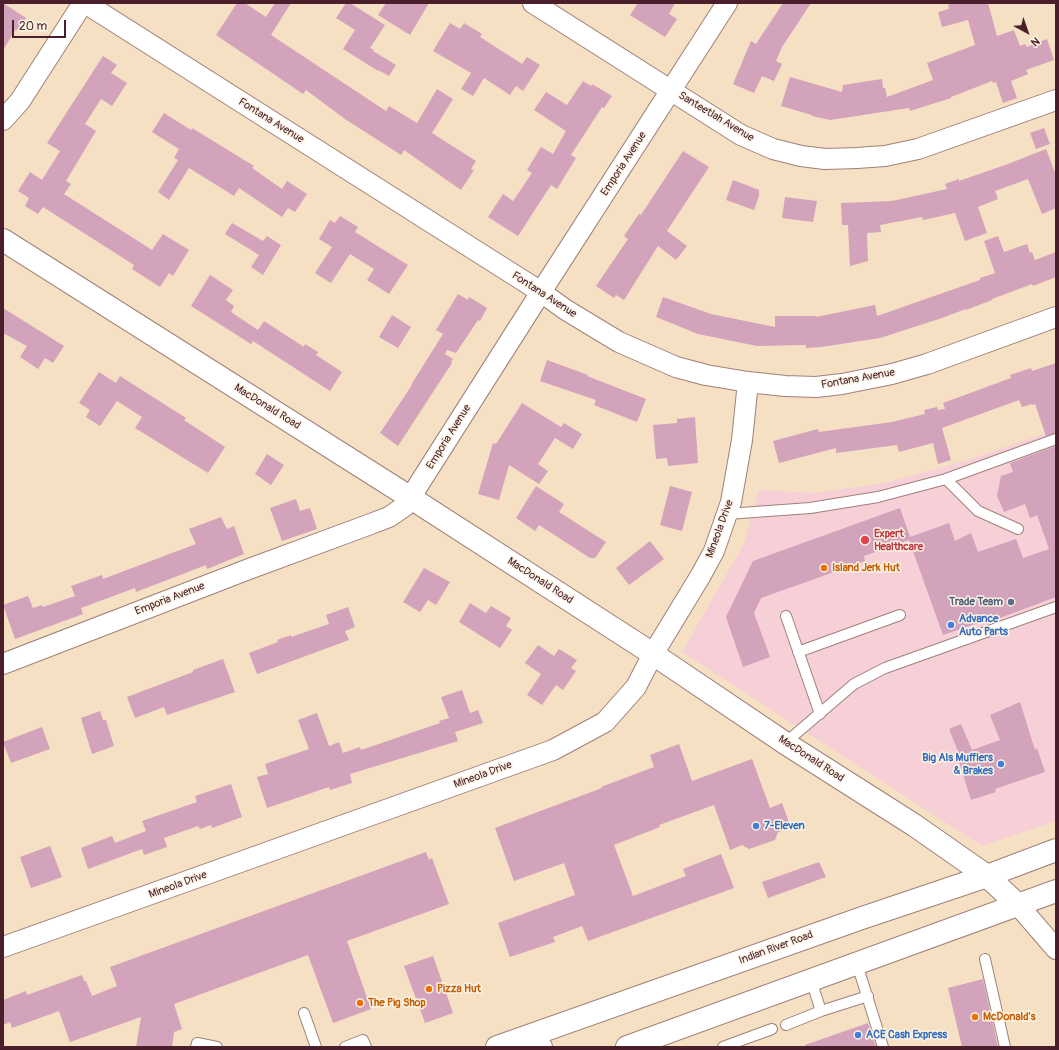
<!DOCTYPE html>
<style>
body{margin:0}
#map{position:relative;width:1059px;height:1050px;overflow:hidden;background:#f5e0c4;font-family:Pangolin,sans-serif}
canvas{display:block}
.frame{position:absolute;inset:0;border:4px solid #4a1f2b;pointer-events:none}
.north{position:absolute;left:1007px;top:12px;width:40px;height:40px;-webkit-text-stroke:3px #fcf5e5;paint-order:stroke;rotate:140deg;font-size:11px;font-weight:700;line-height:16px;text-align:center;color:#4a1f2b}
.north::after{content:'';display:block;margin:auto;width:14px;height:18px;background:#4a1f2b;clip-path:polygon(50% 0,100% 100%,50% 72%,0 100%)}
.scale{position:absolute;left:12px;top:20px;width:54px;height:18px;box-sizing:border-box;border:2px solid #4a1f2b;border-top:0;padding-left:5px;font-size:12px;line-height:14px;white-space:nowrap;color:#4a1f2b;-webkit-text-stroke:3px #fcf5e5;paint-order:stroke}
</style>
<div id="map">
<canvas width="1059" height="1050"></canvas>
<div class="frame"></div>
<div class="north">N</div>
<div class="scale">20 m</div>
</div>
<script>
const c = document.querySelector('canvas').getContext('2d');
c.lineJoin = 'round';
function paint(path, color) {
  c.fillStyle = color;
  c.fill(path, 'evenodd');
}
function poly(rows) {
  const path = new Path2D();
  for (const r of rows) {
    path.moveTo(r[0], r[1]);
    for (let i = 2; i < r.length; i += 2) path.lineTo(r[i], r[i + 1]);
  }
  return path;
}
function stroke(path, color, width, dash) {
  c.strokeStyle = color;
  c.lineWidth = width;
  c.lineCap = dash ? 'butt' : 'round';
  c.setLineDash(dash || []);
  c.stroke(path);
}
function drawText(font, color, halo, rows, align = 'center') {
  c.font = font + ' Pangolin,sans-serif';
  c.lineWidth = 3;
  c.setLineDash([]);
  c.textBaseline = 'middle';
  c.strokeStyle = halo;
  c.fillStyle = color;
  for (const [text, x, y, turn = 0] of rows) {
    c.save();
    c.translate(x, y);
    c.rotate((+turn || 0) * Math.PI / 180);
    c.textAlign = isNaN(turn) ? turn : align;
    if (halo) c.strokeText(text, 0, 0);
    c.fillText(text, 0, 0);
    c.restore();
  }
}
paint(poly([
 [1056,430,1056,821,982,846,682,652,744,544,759,490,814,493,885,483,961,462]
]), '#f6cfd7');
paint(poly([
 [3,3,26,18,18,30,16,29,3,50],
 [237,3,245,3,266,17,275,3,291,3,271,35,386,111,389,106,417,123,437,89,453,99,432,133,476,161,471,169,474,170,461,190,404,150,401,155,345,119,306,90,303,94,216,35],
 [346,3,350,3,385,25,370,48,374,50,373,51,396,65,389,76,378,70,378,71,343,49,355,30,336,18],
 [386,3,429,3,410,35,378,15],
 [638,3,675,3,669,14,677,19,665,37,630,15],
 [783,3,811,3,782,47,776,61,782,64,774,81,762,76,754,93,733,84,751,41,756,44],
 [948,3,988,3,997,36,1014,30,1020,46,1025,44,1027,47,1047,39,1054,60,1026,70,1028,74,1011,81,1017,98,1003,103,996,82,993,83,992,81,951,97,951,98,910,111,909,108,830,120,812,116,812,115,781,106,790,77,842,92,843,85,882,79,883,88,885,88,887,97,933,80,927,63,975,45,968,20,942,27,938,12,949,9],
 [450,23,460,29,464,23,482,34,480,37,522,64,527,57,540,65,523,91,516,86,510,95,484,78,473,96,461,89,471,73,433,51],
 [103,56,117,65,111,73,127,83,112,106,101,99,85,124,96,131,66,181,71,184,64,194,152,250,163,234,189,250,173,276,169,273,160,287,132,269,134,265,43,207,38,214,25,206,29,198,18,191,30,172,42,180,60,151,47,143],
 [583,81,591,86,592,84,612,96,604,108,602,107,571,155,576,158,557,189,551,185,518,236,488,217,503,194,513,201,532,173,527,170,541,147,553,154,566,131,534,110,546,92,567,105],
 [164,113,191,130,192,128,254,166,252,168,282,189,287,181,307,194,295,212,288,208,282,217,239,188,234,196,189,168,169,200,158,192,178,160,174,158,179,149,152,132],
 [1044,128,1050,144,1036,149,1030,133],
 [1046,149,1056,175,1056,208,1042,214,1028,179,995,191,998,199,978,207,987,233,965,241,955,213,923,220,922,217,880,225,881,232,867,233,868,261,850,266,848,225,842,225,841,203,892,201,947,189,945,184,959,179,959,181,1008,164],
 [683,151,709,167,667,231,687,246,676,260,658,246,624,300,616,295,614,298,596,286,628,239,624,236,639,214,641,215],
 [733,180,759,190,759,196,754,210,726,200],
 [785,197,817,201,813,222,782,218],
 [340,216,358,227,355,232,408,265,389,294,367,280,374,269,350,254,331,283,315,273,332,247,319,239,330,220,335,223],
 [232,223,263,241,267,236,281,245,263,275,251,267,259,255,225,234],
 [998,236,1004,252,1027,244,1030,253,1032,252,1035,260,1056,252,1056,277,1033,286,1032,284,992,299,992,300,966,310,966,309,939,319,880,338,821,347,806,348,806,345,757,346,698,334,656,317,663,297,711,314,775,327,775,316,816,316,816,317,875,305,877,316,980,280,980,278,995,273,984,241],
 [210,275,233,290,226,300,234,306,231,312,258,330,264,321,304,347,305,344,318,352,316,355,342,372,330,391,253,341,251,344,191,306],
 [458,294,468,300,469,297,487,308,480,321,478,320,456,353,447,350,445,354,453,359,451,362,452,363,398,446,380,433,412,385,411,385,443,334,436,330],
 [3,308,64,346,53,363,45,358,38,369,20,357,27,346,3,333],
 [392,315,411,327,398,348,379,337],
 [547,360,588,375,587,376,646,399,637,422,594,405,596,400,540,381],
 [1056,363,1056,433,1046,436,1035,404,1032,405,1032,404,1022,407,1019,400,942,428,951,460,938,464,933,443,899,452,897,445,836,453,836,448,779,463,773,441,818,429,819,432,892,422,925,414,924,410,937,407,938,410,945,409,943,403,1011,378,1010,375,1031,368,1032,371],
 [99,372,116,383,120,376,186,418,184,420,225,447,208,473,135,428,142,417,117,401,100,426,86,417,90,410,79,403],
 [522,403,561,427,564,423,582,434,573,449,555,438,538,464,548,471,539,484,509,465,499,500,478,494,493,443,496,444],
 [695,417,698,463,668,466,667,458,656,459,653,425,677,423,677,419],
 [1056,446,1056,597,1000,618,999,616,943,635,909,540,864,556,865,561,761,598,754,613,770,657,743,667,726,617,753,561,900,508,910,537,949,523,955,541,971,533,978,552,1016,539,1023,558,1049,549,1037,515,1030,518,1025,504,1004,512,997,496,1001,476,1013,472,1010,463],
 [267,454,284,465,271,485,255,474],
 [536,486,564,504,559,512,606,542,595,558,590,558,539,525,535,531,516,518],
 [670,486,692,492,682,531,660,525],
 [296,499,300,511,310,508,317,529,282,541,270,508],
 [221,517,227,529,234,526,244,554,207,569,206,565,136,592,135,588,81,608,83,614,15,639,3,605,28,596,33,608,42,605,43,607,75,596,71,586,102,575,103,579,196,544,189,529],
 [650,541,664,559,629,585,616,568],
 [424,568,450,582,436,605,428,600,420,612,403,602],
 [470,603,486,613,491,606,511,618,506,626,512,630,500,648,459,622],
 [348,607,355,627,345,631,349,640,257,674,249,653,278,642,277,640,291,635,291,637,329,624,326,615],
 [538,645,554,656,559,649,577,660,571,668,576,671,563,690,556,685,542,705,527,695,541,674,525,663],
 [223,659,235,692,167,715,164,707,135,718,127,697,193,672,193,670],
 [462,690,470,713,478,710,483,723,455,732,458,741,350,774,352,783,330,790,329,787,267,808,257,777,268,774,265,764,309,749,298,720,317,713,329,746,339,742,343,753,360,747,361,750,440,723,439,721,449,718,441,697],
 [1020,702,1035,750,1037,748,1045,772,995,789,996,792,971,800,957,755,959,754,949,729,961,724,972,750,1000,740,990,715],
 [100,711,103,720,106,720,114,746,92,754,81,718],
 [42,727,50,749,11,763,3,742],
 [679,744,692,781,752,759,770,808,782,803,791,828,778,832,775,840,749,849,742,845,730,850,714,805,659,825,660,827,614,845,633,896,686,876,683,869,721,854,734,888,588,941,582,926,553,937,555,942,510,957,498,923,575,895,564,863,514,881,495,828,602,788,601,787,654,767,650,755],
 [231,784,242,817,212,828,211,825,200,829,198,826,164,838,167,847,144,855,142,849,88,869,81,848,112,836,115,843,146,831,142,821,197,802,195,796],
 [50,846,62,877,31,888,20,857],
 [426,852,429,860,432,858,449,904,347,941,371,1009,333,1023,308,955,174,1004,182,1029,174,1032,172,1047,136,1047,141,1017,70,1042,59,1011,12,1028,10,1022,3,1025,3,1000,26,991,27,995,82,975,84,981,86,981,92,996,117,986,110,967],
 [819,862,826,877,768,898,762,882],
 [433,956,453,1013,425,1023,404,966],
 [983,979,998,1047,962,1047,948,988],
 [868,1023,876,1047,805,1047,805,1045]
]), '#d3a2bb');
const service = poly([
 [946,479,978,511,1018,529],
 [727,514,810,508,878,497,946,479,1056,439],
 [786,616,820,714],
 [798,652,900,615],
 [785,743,854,684,885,668,1056,607],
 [985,959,1005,1047],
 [857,964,883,1047],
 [821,1011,868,996],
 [304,1013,316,1047],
 [786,1025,821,1011,811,980],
 [196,1047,197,1043,217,1047],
 [345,1047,363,1040,366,1047],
 [723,1047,772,1029]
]);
const minor = poly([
 [85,3,541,292,566,310,619,342,676,367,706,375,748,382,785,386,816,387,842,384,892,374,927,364,1056,317],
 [533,3,741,135,773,149,801,156,825,159,857,158,885,156,918,149,1056,100],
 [3,120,20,101,83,3],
 [3,664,249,569,368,525,389,517,405,506,541,292,727,3],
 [1018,905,1056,949],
 [3,947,553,750,605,722,636,687,653,654,701,575,714,551,731,502,742,440,748,382],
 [533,1034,542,1047]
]);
const tertiary = poly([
 [3,240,411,498,653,654,785,743,914,825,987,876,1018,905]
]);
const primary = poly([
 [497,1047,862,918,987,876,1056,850],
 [627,1047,1056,891]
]);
stroke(service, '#a08078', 12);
stroke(minor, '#a08078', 22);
stroke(tertiary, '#a08078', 24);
stroke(primary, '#a08078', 24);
stroke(service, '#fff', 10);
stroke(minor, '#fff', 20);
stroke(tertiary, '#fff', 22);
stroke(primary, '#fff', 22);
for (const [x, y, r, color] of [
 [865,540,5,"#e0444e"],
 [824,568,4,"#e8710a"],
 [1011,602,4,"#5c6f8a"],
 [951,625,4,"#3f7fe0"],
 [1001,764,4,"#3f7fe0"],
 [756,826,4,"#3f7fe0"],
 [429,989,4,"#e8710a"],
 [360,1003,4,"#e8710a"],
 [975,1017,4,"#e8710a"],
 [858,1035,4,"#3f7fe0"]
]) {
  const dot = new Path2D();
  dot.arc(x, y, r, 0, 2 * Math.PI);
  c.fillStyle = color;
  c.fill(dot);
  stroke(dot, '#fcf5e5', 1.5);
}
drawText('11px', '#4a1f2b', '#fcf5e5', [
 ["Santeetlah Avenue",716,117,31],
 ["Fontana Avenue",271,121,32],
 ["Emporia Avenue",624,164,-57],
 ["Fontana Avenue",544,295,33],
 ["Fontana Avenue",858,379,-10],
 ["MacDonald Road",267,407,32],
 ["Emporia Avenue",449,437,-58],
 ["Mineola Drive",720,529,-70],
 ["MacDonald Road",540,581,33],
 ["Emporia Avenue",170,599,-21],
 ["MacDonald Road",811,759,33],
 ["Mineola Drive",483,775,-20],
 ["Mineola Drive",178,885,-20],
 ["Indian River Road",776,948,-20]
]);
drawText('bold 11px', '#be3a42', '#fcf5e5', [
 ["Expert",874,534],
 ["Healthcare",874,547]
], 'left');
drawText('bold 11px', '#c56008', '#fcf5e5', [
 ["Island Jerk Hut",832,568],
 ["Pizza Hut",437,989],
 ["The Pig Shop",368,1003],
 ["McDonald's",983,1017]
], 'left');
drawText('bold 11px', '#4e5e75', '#fcf5e5', [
 ["Trade Team",1003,602]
], 'right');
drawText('bold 11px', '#366cbe', '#fcf5e5', [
 ["Advance",959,619],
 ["Auto Parts",959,632],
 ["Big Als Mufflers",993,758,"right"],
 ["& Brakes",993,771,"right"],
 ["7-Eleven",764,826],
 ["ACE Cash Express",866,1035]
], 'left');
</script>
